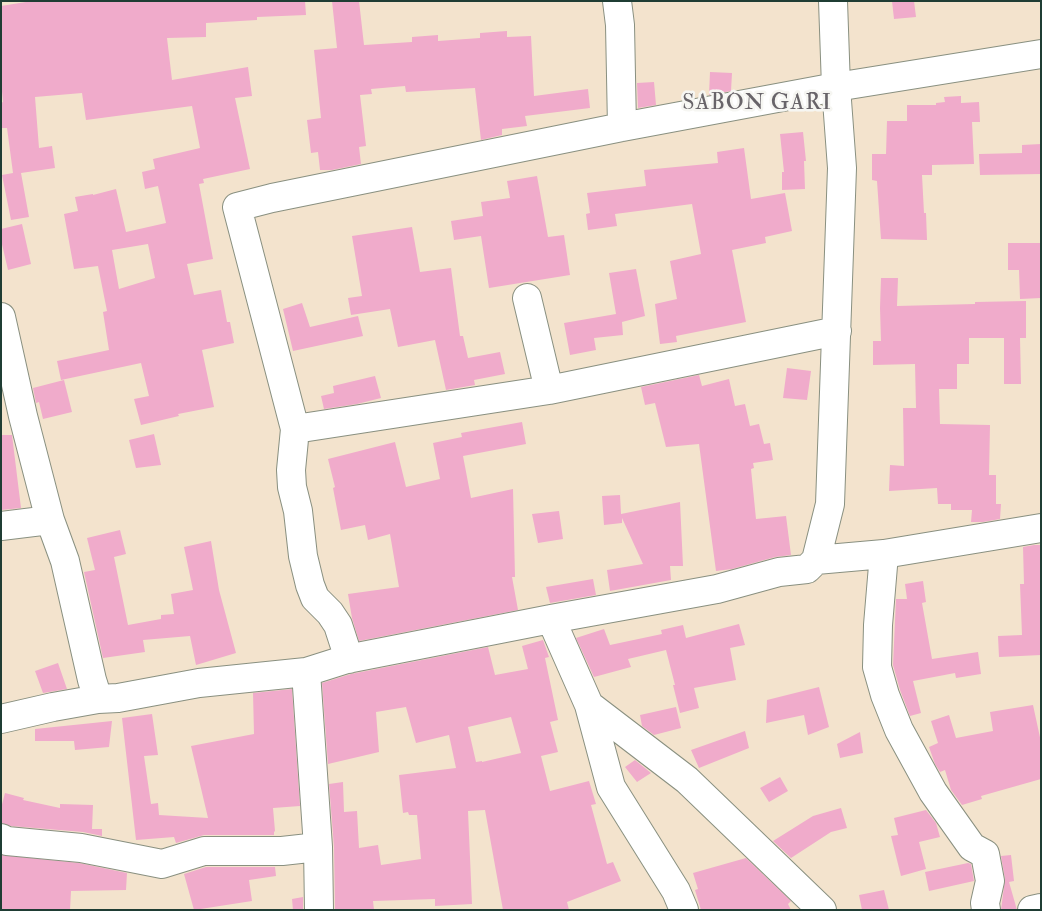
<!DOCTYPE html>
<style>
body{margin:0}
#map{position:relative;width:1042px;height:911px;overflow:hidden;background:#f3e3cd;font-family:"IM FELL Double Pica",serif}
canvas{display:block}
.frame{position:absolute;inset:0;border:2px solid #1f3d34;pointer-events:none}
</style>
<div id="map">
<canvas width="1042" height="911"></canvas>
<div class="frame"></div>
</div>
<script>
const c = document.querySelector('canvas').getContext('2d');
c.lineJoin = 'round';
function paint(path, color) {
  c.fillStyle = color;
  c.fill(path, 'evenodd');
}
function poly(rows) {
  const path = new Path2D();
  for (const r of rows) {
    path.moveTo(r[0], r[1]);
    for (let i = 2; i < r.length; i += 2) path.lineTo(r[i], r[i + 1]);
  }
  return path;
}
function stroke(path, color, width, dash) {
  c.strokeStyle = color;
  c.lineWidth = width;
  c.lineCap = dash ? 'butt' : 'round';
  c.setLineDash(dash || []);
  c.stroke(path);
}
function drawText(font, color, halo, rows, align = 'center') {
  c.font = font + ' "IM FELL Double Pica",serif';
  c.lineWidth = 5;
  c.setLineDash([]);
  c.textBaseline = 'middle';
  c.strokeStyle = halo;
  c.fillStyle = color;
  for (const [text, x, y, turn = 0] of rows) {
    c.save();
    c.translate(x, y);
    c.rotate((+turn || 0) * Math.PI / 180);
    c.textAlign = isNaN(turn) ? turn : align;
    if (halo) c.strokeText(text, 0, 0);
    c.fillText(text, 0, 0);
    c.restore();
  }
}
paint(poly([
 [32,1,305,1,306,15,257,17,257,20,206,23,206,37,167,38,172,80,248,67,252,96,235,98,250,169,203,179,204,183,199,184,213,259,187,264,194,295,221,290,227,322,230,322,234,343,202,350,214,407,178,414,179,416,141,425,134,399,149,396,141,363,61,380,57,361,109,350,103,312,107,311,98,266,74,269,64,214,78,211,75,197,93,194,93,195,116,189,126,232,166,223,158,186,145,189,142,172,155,169,153,159,200,148,192,106,86,120,82,93,35,97,39,148,52,146,55,168,21,173,29,217,11,220,2,175,13,173,7,128,1,128,1,103,3,102,1,81,1,6],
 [148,244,155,278,119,289,112,250],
 [332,1,359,1,364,45,412,42,412,37,438,35,438,41,480,38,480,33,507,31,507,37,531,36,534,96,588,89,590,108,525,116,527,126,502,129,502,135,481,140,475,88,406,92,405,86,371,89,372,94,360,95,366,146,359,147,361,164,332,170,320,170,318,152,311,153,307,120,321,118,314,50,337,48],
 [892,1,914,1,916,17,894,19],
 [710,72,732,73,731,91,709,95],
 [654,82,656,105,638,108,637,83],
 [961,96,961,103,979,102,980,122,972,122,974,164,932,165,932,175,922,175,924,213,926,213,927,240,881,239,877,181,872,180,872,154,886,154,887,121,907,121,907,105,936,105,936,103,945,102,944,97],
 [803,132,806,161,804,161,805,189,782,190,782,172,784,172,780,134],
 [1041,144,1041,174,980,175,979,154,1022,153,1022,145],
 [744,148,751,199,785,193,792,231,765,237,766,243,732,250,746,322,676,336,677,342,660,344,655,304,677,299,670,261,701,254,692,204,615,214,617,226,588,230,586,214,590,213,587,193,646,186,644,170,718,163,717,152],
 [537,176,548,237,564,235,570,275,489,288,481,236,454,240,451,221,483,216,481,202,510,198,507,181],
 [22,224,31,264,8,270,1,240,1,229],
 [412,227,420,272,451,268,460,336,463,336,468,358,500,352,505,374,474,380,475,385,446,390,435,340,398,347,390,309,351,315,348,298,362,296,352,236],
 [1008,243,1041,243,1041,298,1020,299,1019,270,1008,270],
 [636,269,645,316,622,322,623,335,594,338,596,350,570,355,564,323,616,314,609,273],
 [881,278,898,278,897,306,975,304,975,302,1026,301,1026,338,1020,338,1021,384,1004,384,1004,338,969,338,969,364,957,364,957,389,939,389,940,424,990,425,989,475,996,475,996,504,1001,504,1000,519,983,522,971,522,972,510,951,510,951,504,938,504,937,488,889,491,890,465,904,466,903,408,916,408,915,364,873,365,873,341,881,341,880,308],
 [302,303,310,327,358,316,363,336,293,351,283,309],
 [787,368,811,371,807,400,783,398],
 [699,375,702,386,729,379,735,406,745,404,750,426,759,424,764,444,770,443,773,460,753,463,754,468,751,469,756,519,786,516,791,555,775,557,732,569,716,571,699,444,666,447,655,403,645,405,641,387],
 [375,376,381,398,357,404,324,409,321,396,334,393,333,386],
 [64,380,72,412,43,419,39,402,36,403,33,388],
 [522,422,526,444,463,456,471,498,513,489,515,577,512,577,518,610,359,641,352,618,348,594,399,587,390,534,368,540,365,525,341,530,333,488,335,487,328,459,395,442,406,487,440,479,433,443,462,437,461,433],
 [154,434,161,465,136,468,129,440],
 [1,435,12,435,21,508,1,510],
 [620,495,621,514,680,502,683,566,670,566,671,580,610,591,607,570,643,564,622,518,622,523,604,525,602,496],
 [559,511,563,539,538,543,532,514],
 [120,530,126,554,114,557,128,625,161,619,161,615,174,614,171,594,193,590,184,547,211,541,219,590,236,653,196,665,190,636,143,640,145,652,103,658,84,572,95,570,87,538],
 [1034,545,1041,545,1041,655,999,657,998,636,1022,635,1020,584,1024,584,1023,547],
 [593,579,596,595,550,603,546,587],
 [923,581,926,602,922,603,932,659,978,652,981,674,956,678,955,673,913,681,921,713,910,716,900,690,893,665,896,599,907,599,905,584],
 [739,624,745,645,730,648,736,680,694,688,699,708,680,713,673,685,675,685,666,650,628,659,631,667,594,677,576,638,604,629,610,645,662,634,661,630,683,625,686,638],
 [543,640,549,657,545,658,558,720,550,722,558,752,541,756,550,791,589,781,596,804,591,805,607,864,613,862,621,881,567,902,569,910,503,910,485,810,468,811,472,904,435,906,435,899,373,901,374,910,335,910,334,847,329,784,343,782,344,812,357,811,359,848,378,845,381,865,421,859,417,815,409,815,408,812,403,813,399,775,456,768,449,735,416,743,406,707,376,712,379,752,328,764,322,683,351,674,488,647,495,675,528,669,522,646],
 [511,717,521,753,482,762,482,761,476,762,468,727],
 [58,663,67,689,43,693,35,671],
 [819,687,829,727,808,735,804,715,766,723,767,700],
 [292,689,300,806,273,808,275,831,274,832,274,835,204,835,176,843,174,837,136,840,122,718,152,714,158,755,144,756,151,804,158,803,159,815,208,818,191,746,254,734,253,693],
 [1033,705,1041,742,1041,779,981,796,982,799,962,805,951,790,945,770,940,772,935,764,929,747,938,743,931,721,949,715,956,738,993,731,990,712],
 [676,707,681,728,654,735,642,726,640,715],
 [112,721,109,747,75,750,74,741,35,741,35,729],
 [745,731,749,748,699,768,691,750],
 [860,732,863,753,840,758,837,744],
 [635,760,651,773,637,782,625,767],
 [780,777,788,791,769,802,760,788],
 [5,793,24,798,23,800,60,808,60,804,93,805,92,829,102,829,102,836,83,832,11,826,1,823,1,808],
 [841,808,847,828,831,832,791,858,773,841,813,816],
 [926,810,936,823,940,837,919,842,926,869,901,876,891,836,898,835,894,818],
 [2,855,79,863,127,873,126,890,71,891,70,910,1,910],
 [1011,855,1014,881,1009,882,1017,910,1001,910,1005,879,1001,856],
 [746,858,791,901,788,904,791,910,701,910,695,890,698,889,693,873],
 [968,863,971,864,974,881,929,891,925,872],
 [206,867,275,867,276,876,249,880,252,901,194,910,184,874],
 [884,890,889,910,862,910,859,895],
 [303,897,303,910,293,910,292,899]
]), '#f0abcb');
const minor = poly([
 [617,1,620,25,622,127],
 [527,298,549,390],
 [1,317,23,416,50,520,65,561,92,680,98,699,118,698,199,683,306,672,347,659,551,619,717,589,779,572,807,569,816,560,830,504,842,168,836,87,833,1],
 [295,429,549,390,837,331],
 [1,526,50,520],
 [884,554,878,625,877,667,885,695,899,730,933,792,972,847,985,854,990,881,985,903,986,910],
 [816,560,884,554,1041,528],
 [551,619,589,705,611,787,676,891,684,910],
 [349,659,338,625,330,613,315,598,310,585,303,556,298,511,292,487,291,470,295,429,237,207,272,198,622,127,836,87,1041,54],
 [306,672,318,847,319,910],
 [589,705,687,780,822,910],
 [1,719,53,707,98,699],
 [1,838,7,841,81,848,162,864,204,851,282,851,318,847],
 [1032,910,1041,908]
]);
stroke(minor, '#899080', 30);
stroke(minor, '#fff', 28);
c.letterSpacing = '1px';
drawText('22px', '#686469', '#f6f6f2', [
 ["SABON GARI",757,104]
]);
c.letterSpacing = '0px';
</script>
